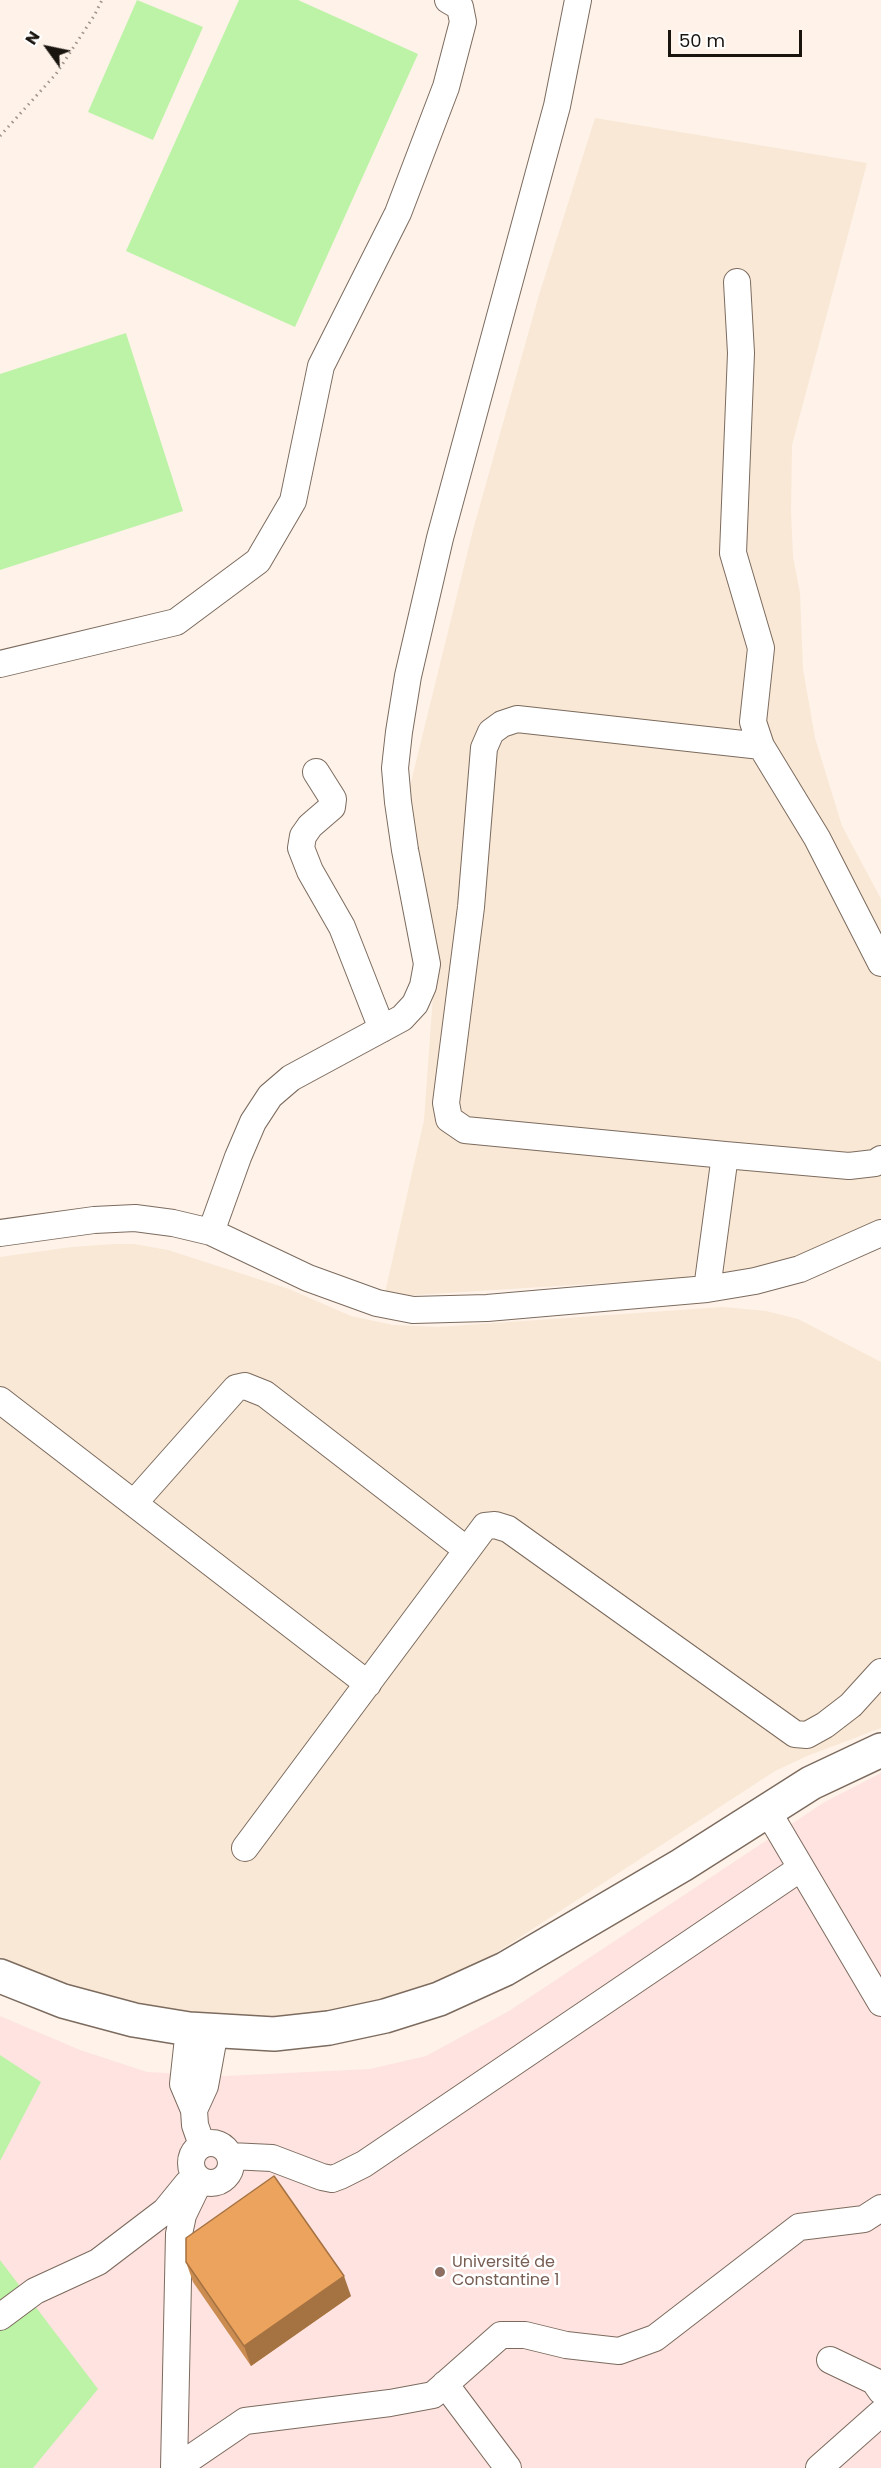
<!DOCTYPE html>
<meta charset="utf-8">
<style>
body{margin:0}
#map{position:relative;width:881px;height:2468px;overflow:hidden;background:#fef2e9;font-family:Poppins,sans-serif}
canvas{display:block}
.north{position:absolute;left:18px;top:18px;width:60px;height:60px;-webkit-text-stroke:4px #fff;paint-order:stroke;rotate:303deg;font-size:16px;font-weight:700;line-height:24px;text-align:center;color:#1a140f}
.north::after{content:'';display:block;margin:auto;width:21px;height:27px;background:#1a140f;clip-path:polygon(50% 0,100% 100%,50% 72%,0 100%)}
.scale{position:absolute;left:668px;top:30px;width:134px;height:27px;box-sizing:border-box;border:3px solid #1a140f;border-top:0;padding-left:8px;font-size:18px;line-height:21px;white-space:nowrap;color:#1a140f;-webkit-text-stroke:4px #fff;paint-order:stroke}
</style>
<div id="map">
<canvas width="881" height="2468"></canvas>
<div class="north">N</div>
<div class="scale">50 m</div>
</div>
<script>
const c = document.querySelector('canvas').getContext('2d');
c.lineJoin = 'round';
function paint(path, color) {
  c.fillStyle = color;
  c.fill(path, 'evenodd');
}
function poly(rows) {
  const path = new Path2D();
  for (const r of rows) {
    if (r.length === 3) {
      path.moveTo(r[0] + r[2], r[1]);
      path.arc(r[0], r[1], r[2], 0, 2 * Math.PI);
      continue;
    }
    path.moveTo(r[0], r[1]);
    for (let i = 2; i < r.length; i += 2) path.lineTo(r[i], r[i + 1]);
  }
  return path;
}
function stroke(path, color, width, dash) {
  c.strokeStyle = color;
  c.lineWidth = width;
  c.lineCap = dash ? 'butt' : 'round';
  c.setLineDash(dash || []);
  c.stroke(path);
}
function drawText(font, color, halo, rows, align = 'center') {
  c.font = font + ' Poppins,sans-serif';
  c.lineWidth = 5;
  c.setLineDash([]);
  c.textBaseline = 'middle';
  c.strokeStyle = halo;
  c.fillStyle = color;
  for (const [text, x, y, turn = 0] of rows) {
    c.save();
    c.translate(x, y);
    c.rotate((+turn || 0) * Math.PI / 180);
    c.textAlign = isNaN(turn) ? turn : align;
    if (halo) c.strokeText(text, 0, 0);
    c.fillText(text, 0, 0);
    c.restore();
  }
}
paint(poly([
 [595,118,867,163,792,445,791,511,793,557,800,593,803,669,815,738,842,826,881,899,881,1231,749,1275,710,1272,683,1278,384,1297,424,1120,435,968,408,794,473,530,539,295],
 [115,1244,134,1244,168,1250,289,1289,351,1316,393,1325,438,1327,723,1307,766,1311,798,1319,881,1362,881,1728,807,1756,775,1771,465,1973,356,2010,236,2023,90,1997,0,1958,0,1257,72,1247]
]), '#f8e8d5');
paint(poly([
 [881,1773,881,2468,0,2468,0,2016,80,2050,147,2072,225,2076,370,2069,426,2056,509,2011,823,1803]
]), '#fee3e0');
paint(poly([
 [137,0,203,27,153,140,88,112],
 [239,0,298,0,418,54,295,327,126,251],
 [126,333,183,511,0,570,0,374],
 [0,2055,41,2082,0,2161],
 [0,2260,98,2389,33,2468,0,2468]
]), '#bdf3a7');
const minor = poly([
 [737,282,741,353,733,553,761,648,753,722,761,746,817,838,881,963],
 [0,664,176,622,258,561,293,501,321,366,398,213,446,87,463,22,460,7,448,0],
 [761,746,517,719,502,724,491,732,484,748,471,907,446,1103,449,1119,465,1130,725,1155,849,1166,875,1163,881,1159],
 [316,772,333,799,332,807,310,826,303,836,301,848,310,871,342,927,382,1029],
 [211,1232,238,1157,253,1122,270,1096,291,1078,402,1018,415,1004,423,986,427,964,405,850,398,802,395,768,399,732,408,676,440,538,557,106,578,0],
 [0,1233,94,1220,135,1218,173,1223,211,1232,308,1278,377,1303,413,1310,487,1308,707,1289,755,1281,800,1269,881,1233],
 [707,1289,725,1155],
 [0,1400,368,1684],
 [134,1503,236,1388,245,1386,265,1394,467,1550],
 [767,1810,881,2003],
 [245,1848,485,1526,495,1525,508,1529,795,1734,807,1735,825,1725,851,1705,881,1672],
 [189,2029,183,2084,194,2110,195,2125,202,2145],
 [194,2110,205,2086,215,2031],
 [211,2163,20],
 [230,2156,272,2158,322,2177,332,2179,340,2176,364,2164,801,1868],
 [0,2317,35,2291,98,2262,165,2211,187,2184],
 [830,2360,874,2381,881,2391],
 [445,2384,508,2468],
 [174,2468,179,2234,183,2215,200,2180],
 [176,2468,245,2421,390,2403,433,2395,501,2335,525,2335,566,2345,619,2351,655,2338,799,2227,864,2219,881,2208],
 [819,2468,881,2413]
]);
const major = poly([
 [0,1976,63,2001,134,2020,189,2029,274,2034,329,2028,385,2016,439,1999,505,1969,682,1865,811,1783,881,1750]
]);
stroke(minor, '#7c6b5e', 28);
stroke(major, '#7c6b5e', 36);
stroke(poly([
 [0,136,56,74,94,16,102,0]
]), '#9e958d', 3, [1.5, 4.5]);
stroke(minor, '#fff', 26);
stroke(major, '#fff', 33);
paint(poly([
 [186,2262,351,2296,251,2366,193,2282]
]), '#cb8c51');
paint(poly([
 [344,2276,351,2296,251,2366,244,2346]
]), '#a57242');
const building = poly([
 [274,2176,344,2276,244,2346,186,2262,186,2238,274,2176]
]);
paint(building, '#eca35e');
stroke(building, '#a57242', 1.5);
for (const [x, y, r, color] of [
 [440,2272,6,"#8d6e63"]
]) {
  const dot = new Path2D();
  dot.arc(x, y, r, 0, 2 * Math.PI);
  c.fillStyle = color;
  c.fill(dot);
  stroke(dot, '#fff', 2);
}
drawText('16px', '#785e54', '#fff', [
 ["Université de",452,2263],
 ["Constantine 1",452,2281]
], 'left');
</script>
